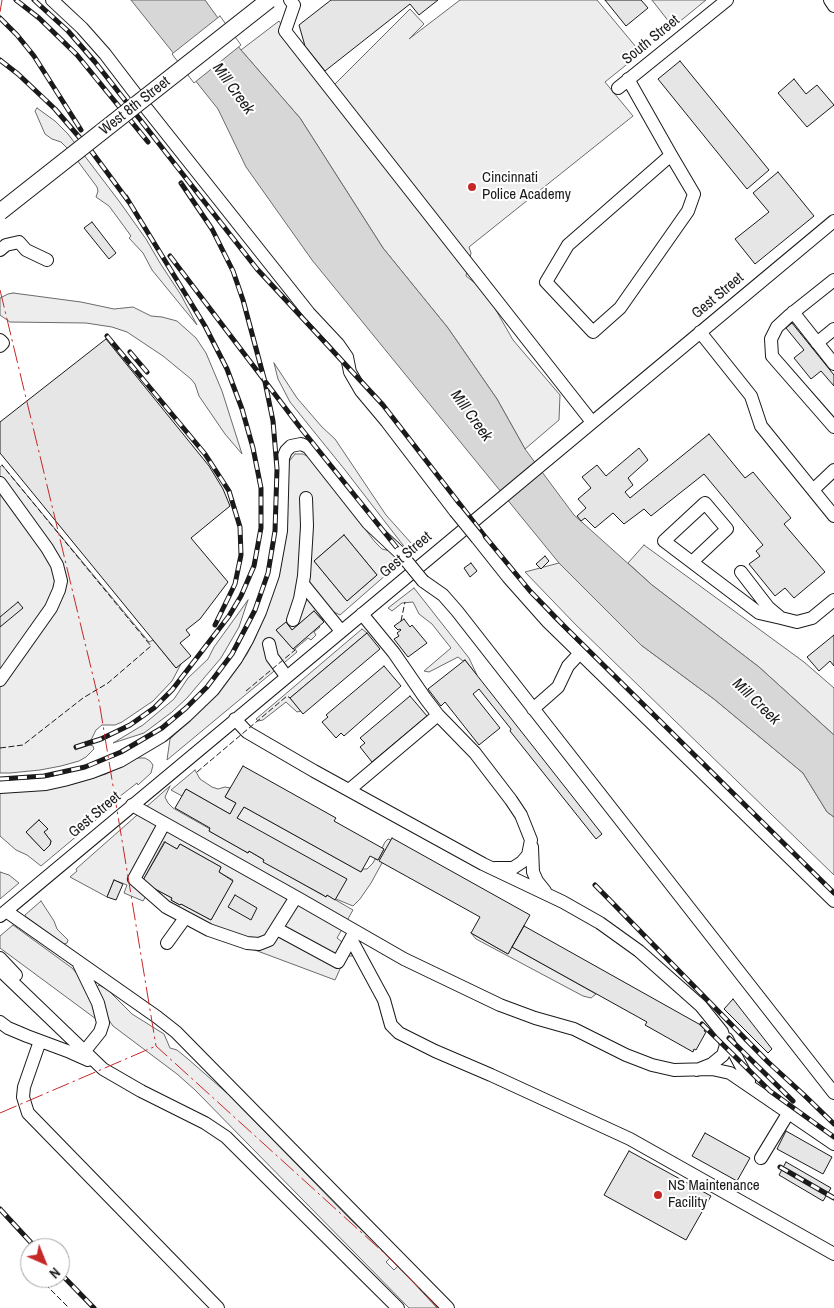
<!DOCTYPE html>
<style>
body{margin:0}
#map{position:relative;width:834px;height:1308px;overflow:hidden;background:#fff;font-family:"Archivo Narrow",sans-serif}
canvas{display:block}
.north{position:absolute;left:20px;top:1238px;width:50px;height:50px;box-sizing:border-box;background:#fff;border:1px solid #a3a3a3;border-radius:50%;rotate:136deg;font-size:14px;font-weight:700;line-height:20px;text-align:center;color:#1a1a1a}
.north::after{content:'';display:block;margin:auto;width:18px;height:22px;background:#c62828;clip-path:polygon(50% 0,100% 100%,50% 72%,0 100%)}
</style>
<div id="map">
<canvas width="834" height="1308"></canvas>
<div class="north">N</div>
</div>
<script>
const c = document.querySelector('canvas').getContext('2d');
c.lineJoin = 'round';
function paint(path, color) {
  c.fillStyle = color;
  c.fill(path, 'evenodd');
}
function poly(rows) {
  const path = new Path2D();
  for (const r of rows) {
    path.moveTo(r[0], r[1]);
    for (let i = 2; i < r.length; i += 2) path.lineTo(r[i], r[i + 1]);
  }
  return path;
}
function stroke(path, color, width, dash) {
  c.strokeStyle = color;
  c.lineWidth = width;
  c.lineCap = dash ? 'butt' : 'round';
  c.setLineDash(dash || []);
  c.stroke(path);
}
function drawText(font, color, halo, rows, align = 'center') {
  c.font = font + ' "Archivo Narrow",sans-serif';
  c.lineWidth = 4;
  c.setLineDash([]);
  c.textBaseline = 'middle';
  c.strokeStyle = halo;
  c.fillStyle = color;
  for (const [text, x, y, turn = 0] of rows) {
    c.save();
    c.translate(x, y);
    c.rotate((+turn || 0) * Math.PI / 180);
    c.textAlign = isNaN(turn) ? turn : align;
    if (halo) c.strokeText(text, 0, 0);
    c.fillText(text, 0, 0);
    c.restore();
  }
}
const built = poly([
 [460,0,597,0,641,53,605,82,633,116,469,247,471,253,466,276,485,291,513,340,560,395,559,420,525,449,497,399,448,328,383,248,300,118,241,50,279,21,328,91,410,9,424,24,409,39,460,0],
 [652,0,706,0,673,27,652,0],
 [37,108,55,121,68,134,119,201,146,239,160,263,181,295,197,325,152,270,143,253,129,238,131,236,123,225,109,206,96,197,98,191,97,187,71,152,61,142,52,139,45,134,35,111,37,108],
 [13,293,81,302,114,309,133,307,151,316,162,317,177,321,196,338,206,353,222,391,242,454,225,434,199,396,195,384,191,379,163,356,127,332,112,327,86,323,10,322,0,315,0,298,8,294,13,293],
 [274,363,297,398,322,427,335,439,386,515,412,544,406,549,345,470,290,402,278,379,274,363],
 [295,454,303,454,309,457,375,542,382,549,390,551,397,556,391,561,395,567,340,615,334,612,323,620,314,611,292,630,286,623,276,630,293,649,319,626,320,627,314,632,316,635,311,640,308,638,295,649,297,652,167,760,170,739,194,716,240,664,247,654,256,636,287,464,295,454],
 [344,535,377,575,347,601,314,561,344,535],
 [2,465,149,642,153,640,176,668,181,664,172,681,153,701,122,722,115,725,102,725,96,730,91,740,75,746,75,750,90,745,93,746,94,749,86,757,79,761,61,766,40,770,10,773,0,773,0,467,2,465],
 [644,545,804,662,834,688,834,735,759,667,652,585,628,563,644,545],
 [559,563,641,645,714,699,803,773,827,812,834,817,834,875,576,625,525,572,559,563],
 [414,588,469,658,477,675,465,660,463,661,458,657,429,672,424,671,451,648,432,624,419,614,413,602,402,603,392,611,388,608,414,588],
 [248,600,239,627,221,658,187,698,172,712,144,733,113,743,143,725,174,699,188,678,208,659,214,647,248,600],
 [362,629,367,633,290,698,301,711,297,712,286,702,263,720,258,721,256,719,362,629],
 [137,758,145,758,150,761,153,765,151,773,138,785,137,783,119,797,121,799,41,866,27,855,16,850,0,836,0,793,48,789,73,784,106,774,137,758],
 [39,820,47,828,44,832,51,841,50,845,44,851,26,832,39,820],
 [195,770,200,779,212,787,218,789,225,787,230,788,225,797,236,803,230,814,186,789,182,796,171,790,195,770],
 [170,786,165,797,168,803,173,808,210,829,209,831,248,853,249,851,264,860,264,862,326,897,327,895,353,910,337,938,346,945,353,956,348,956,345,958,335,980,204,931,156,907,146,896,143,901,124,893,127,885,114,880,107,897,70,877,77,871,76,869,170,786],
 [164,842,177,849,180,844,221,867,219,872,233,880,211,920,181,904,180,905,171,900,172,898,142,882,164,842],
 [244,807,361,872,363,869,367,869,373,863,375,859,378,860,384,849,382,848,385,842,388,839,391,840,382,863,371,883,360,899,353,906,336,899,237,818,244,807],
 [0,872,9,875,19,883,0,899,0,872],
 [41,901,54,921,57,929,68,940,67,943,64,944,25,916,25,915,41,901],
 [13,925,72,968,79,976,98,1015,96,1019,0,948,0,936,13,925],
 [471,933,508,954,512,947,596,994,591,998,583,996,476,939,471,933],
 [99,985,107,989,132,1014,164,1034,170,1048,177,1050,188,1059,228,1094,351,1220,367,1235,394,1254,386,1262,394,1270,402,1262,413,1282,437,1308,409,1308,195,1090,177,1074,113,1026,106,1016,96,988,99,985]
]);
paint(built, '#ededed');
stroke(built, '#6a6a6a', 1);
const water = poly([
 [131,0,205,0,241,50,300,118,383,248,448,328,497,399,525,449,574,515,652,585,759,667,834,735,834,817,827,812,803,773,714,699,641,645,559,563,312,260,246,167,218,109,131,0]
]);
paint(water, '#d7d7d7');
stroke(water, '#6a6a6a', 1);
const pier = poly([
 [220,16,241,45,194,83,172,54,220,16]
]);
paint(pier, '#fff');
stroke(pier, '#6a6a6a', 1);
const building = poly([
 [331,0,438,0,419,15,410,4,325,71,305,46,299,25,331,0],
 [605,0,641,0,648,8,626,26,605,0],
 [680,61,769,170,747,189,658,79,680,61],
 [794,79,806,94,817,85,834,105,807,127,778,93,794,79],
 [778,172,814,216,755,264,735,239,769,212,753,193,778,172],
 [92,222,116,253,109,259,84,228,92,222],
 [792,323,834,375,834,386,821,371,811,379,794,358,804,350,786,328,792,323],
 [106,339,209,466,223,489,230,506,191,538,228,582,200,619,186,630,190,635,180,643,191,656,176,668,0,453,0,422,106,339],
 [709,434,745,478,753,472,791,518,784,524,825,572,794,598,785,588,775,596,749,564,760,556,756,551,763,545,704,474,651,516,644,509,624,524,613,513,595,528,585,518,581,521,577,516,586,508,578,499,591,488,582,477,597,465,606,476,639,448,648,460,628,478,633,485,625,492,630,498,709,434],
 [344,535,377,575,347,601,314,561,344,535],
 [545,556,549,561,541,569,536,564,545,556],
 [471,563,477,571,470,577,464,568,471,563],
 [18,602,23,608,0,627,0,617,18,602],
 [314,611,324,622,293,649,276,630,286,622,292,630,314,611],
 [404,619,410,627,412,625,427,643,408,657,394,639,399,636,397,633,401,630,400,629,398,630,394,626,404,619],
 [367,633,380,649,303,714,290,698,367,633],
 [834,635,834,666,830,661,819,671,807,657,834,635],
 [465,660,602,834,596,839,510,731,511,729,479,689,473,694,500,728,479,745,445,702,441,706,428,689,465,660],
 [384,666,401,686,344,736,341,733,336,738,322,722,328,717,326,715,384,666],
 [410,696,427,716,372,762,360,747,365,743,360,738,410,696],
 [243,766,336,818,334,821,384,849,378,860,370,856,361,872,244,807,237,818,347,879,335,900,327,895,326,897,323,895,263,862,264,860,261,858,249,851,248,853,209,831,210,828,175,808,186,789,230,814,236,803,225,797,243,766],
 [39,820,48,829,44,832,51,841,50,845,44,851,26,832,39,820],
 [392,838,530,915,508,954,471,933,480,917,379,861,392,838],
 [165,842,177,849,180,844,221,867,219,872,233,881,211,920,181,904,180,905,171,900,172,898,142,882,165,842],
 [114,880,123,884,116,900,107,897,114,880],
 [235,895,257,908,251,920,228,907,235,895],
 [524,926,706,1028,704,1031,706,1032,696,1050,694,1049,693,1052,645,1025,647,1022,512,947,524,926],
 [733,999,772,1049,768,1053,724,1009,733,999],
 [786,1131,832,1157,823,1174,777,1149,786,1131],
 [705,1133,750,1158,737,1181,692,1156,705,1133],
 [629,1151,711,1196,686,1240,604,1195,629,1151],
 [786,1162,831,1188,823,1201,779,1175,786,1162]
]);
paint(building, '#e6e6e6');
stroke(building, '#1a1a1a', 1);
const minor = poly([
 [52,0,82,28,105,54,147,109,309,313,338,344,347,357,350,372,361,391,387,422,455,511],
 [290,0,294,5,285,31,592,422],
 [830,0,834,6],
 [628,79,671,155,694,194,688,211,620,308,593,332,546,282,568,245,671,155],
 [618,88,727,0],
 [0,250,6,245,19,242,26,250,47,260],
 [834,280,790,315,777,327,771,339,772,356,834,427],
 [793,312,834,364],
 [700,332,751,396,761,426,834,516],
 [0,340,3,343,0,346],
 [817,343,834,329],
 [0,483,47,548,57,565,61,581,59,590,51,608,0,680],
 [813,490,834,470],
 [477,538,508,577,548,622,834,901],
 [692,562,727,529,705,503,664,541,759,613,781,618],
 [741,572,768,607,781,618,797,622,812,618,834,600],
 [423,581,443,595,457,611,834,1093],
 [303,584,341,631],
 [362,614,394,653,425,698,438,715,475,753,511,800,521,815,531,840,528,855,522,862,513,868,495,868],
 [293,620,300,599,304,576,307,526,306,498],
 [269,644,272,657,286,676],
 [533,709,558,687,568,666,580,653],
 [235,719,247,732,314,771,483,864,563,902,600,923,639,951,701,1006,722,1032,726,1045,723,1055,712,1064,697,1070],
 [0,787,46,784,64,780,92,772,120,761,162,736,186,716,213,690,236,659,247,640,260,612,273,575,281,531,283,458,286,451,291,446,301,444,308,447,368,523,400,553],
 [349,790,438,715],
 [132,805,296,897,269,940,259,944,247,943,209,930,166,907,134,879,164,824],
 [532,847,533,872,537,881,545,891],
 [296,897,404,959,500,1005,535,1018,574,1029,626,1055,652,1065,674,1070,712,1069,730,1073,834,1144],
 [6,911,157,1017,176,1032,448,1308],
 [0,916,834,221],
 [277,929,338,962,354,933],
 [351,939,384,1000,391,1025,399,1033,435,1051,491,1075,630,1139,834,1254],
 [167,943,185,918],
 [0,958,16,975],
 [79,964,98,1003,103,1023,100,1032,84,1052],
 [0,970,103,1069,141,1091,205,1123,226,1137,398,1308],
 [0,1022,8,1028,27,1036,70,1052,88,1060],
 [727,1039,749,1081],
 [40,1041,24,1087,23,1097,28,1113,218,1308],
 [761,1158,789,1112]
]);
stroke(minor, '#1a1a1a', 14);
stroke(minor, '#fff', 12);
const rail = poly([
 [16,0,39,18,77,55,148,142],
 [34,0,68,31,95,62,257,269,383,405,483,534,530,591,565,627,834,893],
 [0,18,17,35,34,56,81,130],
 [0,60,18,74,55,109,92,152,129,202],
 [170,256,299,426,401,553],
 [107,336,205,454,229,491,240,527,241,555,235,584,215,625],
 [130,352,147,372],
 [76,747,101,739,130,725,154,708,172,690,229,616,241,596,254,566,261,528,261,488,253,448,242,409,227,369,205,326,126,197],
 [0,779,44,776,85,767,121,752,162,728,186,708,207,687,232,654,255,610,268,573,275,531,277,469,273,421,265,382,243,300,233,271,212,229,181,183],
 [595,885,768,1062,803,1094,834,1124],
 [702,1024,770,1091,834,1137],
 [729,1038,793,1101],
 [780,1167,834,1198],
 [0,1209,36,1248],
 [60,1273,94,1308]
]);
stroke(rail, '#1a1a1a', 5);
stroke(rail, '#fff', 3, [9]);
const minorBridge = poly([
 [455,511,477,538],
 [400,553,423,581]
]);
const majorBridge = poly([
 [0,212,269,0]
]);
stroke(minorBridge, '#1a1a1a', 14, []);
stroke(majorBridge, '#1a1a1a', 18, []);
stroke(minorBridge, '#fff', 12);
stroke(majorBridge, '#fff', 16);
stroke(poly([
 [401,621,405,602],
 [246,691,295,650,293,649],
 [0,748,23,745,83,698,108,683,151,646,2,465],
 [197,772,287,696,290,698],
 [26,1265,30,1269],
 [39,1278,69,1308]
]), '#1a1a1a', 1, [6, 2.5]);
stroke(poly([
 [0,12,2,0],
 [0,290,99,701,156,1046,394,1262,438,1308],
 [0,1113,156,1046]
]), '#c62828', 1, [18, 4, 2.5, 4]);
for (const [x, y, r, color] of [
 [472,187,5,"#c62828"],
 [658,1195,5,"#c62828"]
]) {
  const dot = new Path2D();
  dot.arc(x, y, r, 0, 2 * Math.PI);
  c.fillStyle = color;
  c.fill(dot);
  stroke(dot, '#fff', 2);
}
drawText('15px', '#1a1a1a', '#fff', [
 ["South Street",651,40,-39],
 ["West 8th Street",135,106,-38],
 ["Gest Street",718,296,-40],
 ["Gest Street",406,555,-40],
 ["Gest Street",95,815,-40]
]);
drawText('15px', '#1a1a1a', '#fff', [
 ["Cincinnati",482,178],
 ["Police Academy",482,195],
 ["NS Maintenance",668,1186],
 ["Facility",668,1203]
], 'left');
drawText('italic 16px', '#1a1a1a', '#fff', [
 ["Mill Creek",233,89,54],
 ["Mill Creek",471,416,54],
 ["Mill Creek",756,702,44]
]);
</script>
